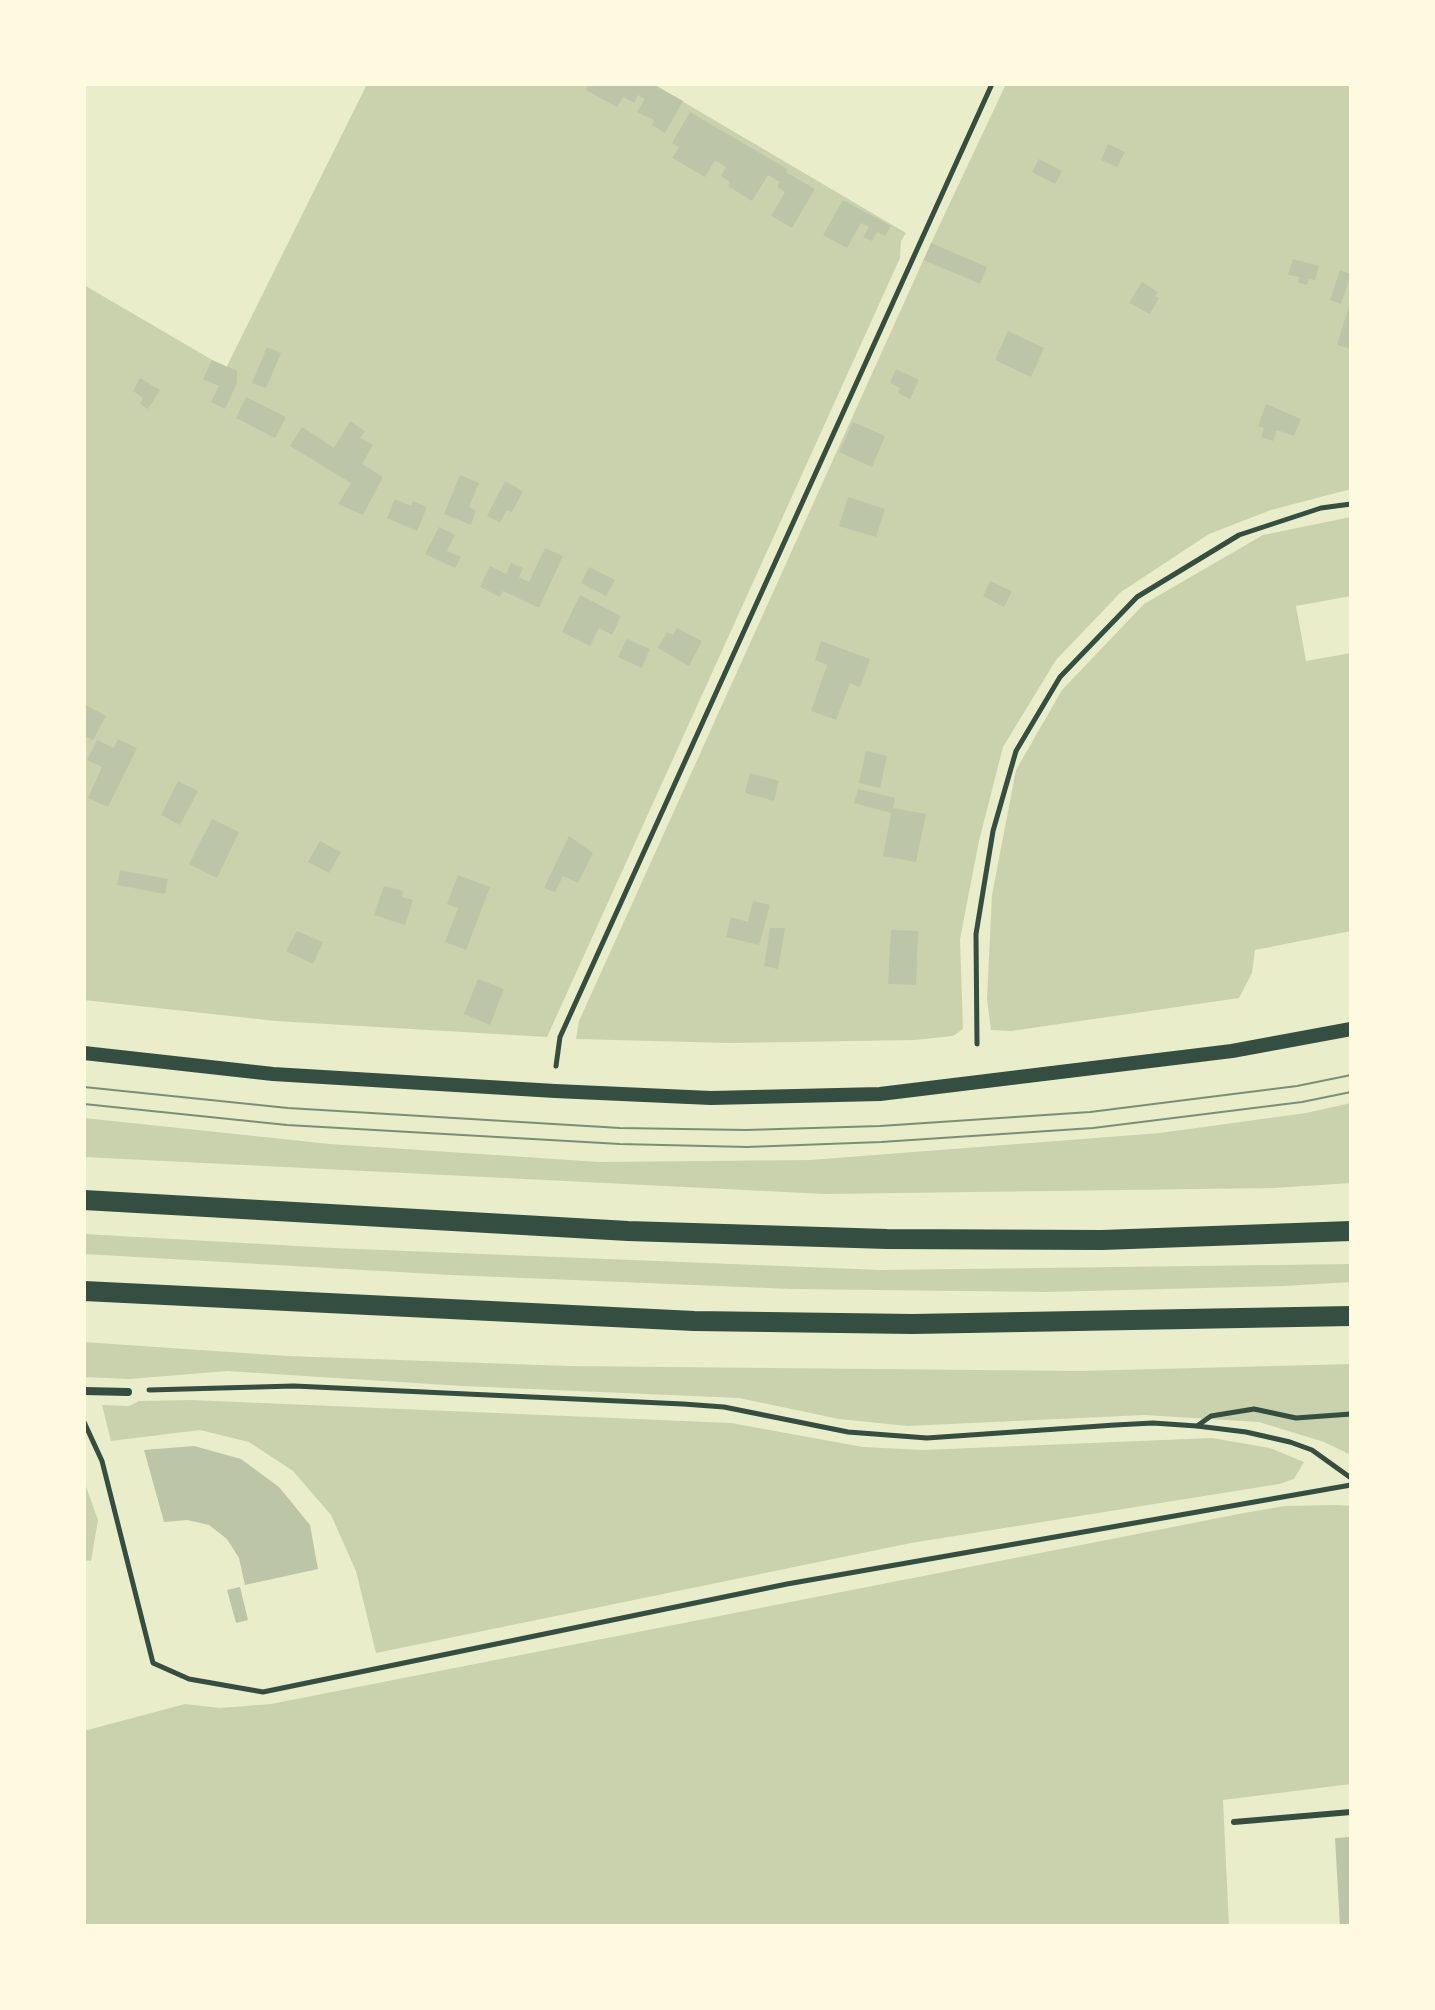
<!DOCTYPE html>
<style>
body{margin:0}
#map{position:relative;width:1435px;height:2010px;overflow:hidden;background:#e9edc9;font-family:"Source Sans 3",sans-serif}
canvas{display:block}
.frame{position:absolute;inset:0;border:86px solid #fefae0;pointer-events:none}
</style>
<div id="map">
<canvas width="1435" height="2010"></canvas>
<div class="frame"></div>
</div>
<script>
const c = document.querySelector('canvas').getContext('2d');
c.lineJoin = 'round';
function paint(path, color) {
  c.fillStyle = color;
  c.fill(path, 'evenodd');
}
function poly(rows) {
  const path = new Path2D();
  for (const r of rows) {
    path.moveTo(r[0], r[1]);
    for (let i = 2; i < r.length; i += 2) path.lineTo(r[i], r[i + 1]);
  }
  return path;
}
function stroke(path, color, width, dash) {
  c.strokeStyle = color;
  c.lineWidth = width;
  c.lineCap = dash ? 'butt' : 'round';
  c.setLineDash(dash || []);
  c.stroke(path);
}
paint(poly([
 [367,84,653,84,906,233,901,241,900,258,547,1037,276,1021,84,1000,84,285,226,368],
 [1006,84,1351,84,1351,489,1271,510,1209,534,1121,592,1056,660,1003,747,979,841,960,939,963,1029,953,1036,915,1040,730,1043,576,1039,579,1021,932,241],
 [1351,517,1351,596,1296,606,1306,661,1351,653,1351,931,1255,950,1252,973,1239,998,1011,1031,991,1030,987,999,992,895,1016,770,1062,690,1144,604,1263,535],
 [1351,1103,1351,1183,1274,1188,825,1194,84,1157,84,1118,330,1144,600,1162,810,1160,1160,1133,1306,1113],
 [84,1234,333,1248,881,1270,1351,1264,1351,1282,1284,1286,1047,1292,791,1289,451,1275,84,1254],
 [84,1342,287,1356,568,1366,1081,1371,1351,1364,1351,1455,1324,1442,1259,1422,1144,1415,908,1426,839,1419,739,1398,462,1386,227,1371,129,1379,84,1377],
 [191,1400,731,1423,863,1447,923,1450,1212,1438,1270,1448,1304,1462,1294,1479,1279,1484,911,1543,376,1653,356,1571,331,1515,293,1471,249,1442,200,1430,111,1441,102,1405,129,1406,139,1401],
 [84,1481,98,1520,91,1561,84,1560],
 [1336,1505,1351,1506,1351,1784,1223,1800,1229,1926,84,1926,84,1731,185,1704,220,1708,271,1704,1244,1513,1285,1506]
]), '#cad2ad');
paint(poly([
 [589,84,653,84,683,101,665,133,652,125,654,120,637,112,645,99,638,95,634,103,623,97,617,107,586,90],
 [690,112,787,169,786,172,815,189,792,228,771,216,785,192,777,187,780,182,768,175,752,201,728,186,730,182,721,176,726,167,715,160,705,177,672,158,679,147,672,143],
 [1108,144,1125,152,1117,167,1101,160],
 [1039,159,1062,171,1055,184,1032,172],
 [843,200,891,226,885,236,877,232,872,241,863,237,869,227,861,223,847,248,823,235],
 [931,243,987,267,980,284,924,260],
 [1293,259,1319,266,1315,280,1309,279,1307,285,1298,283,1299,277,1288,275],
 [1340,270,1351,274,1341,304,1330,300],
 [1142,282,1158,292,1155,296,1159,298,1150,314,1129,303],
 [1350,302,1351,302,1351,349,1337,345],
 [1008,331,1044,348,1031,377,995,360],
 [267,347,281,353,266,388,252,383],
 [212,360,237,371,237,383,225,409,211,402,219,386,203,379],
 [896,369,919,380,910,399,898,393,900,388,890,383],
 [140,378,160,390,148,409,140,404,143,398,133,391],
 [246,397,286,417,275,438,236,418],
 [1266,404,1301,419,1294,436,1277,430,1273,441,1261,437,1264,428,1258,426],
 [350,421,365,431,360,438,373,445,362,464,383,477,363,515,338,504,351,483,290,446,302,427,334,448],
 [853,422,885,436,872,467,839,452],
 [460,475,479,483,469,507,476,511,471,525,444,514],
 [505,481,523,491,512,512,507,510,500,523,487,516],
 [848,497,885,509,876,537,839,526],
 [395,499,411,506,413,501,427,507,417,531,387,518],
 [439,527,455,535,447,551,461,557,455,568,425,554],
 [545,548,563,556,539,608,503,591,500,597,480,587,490,566,506,574,511,563,523,568,519,577,529,582],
 [589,567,615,580,606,596,581,583],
 [990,581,1012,591,1004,607,983,596],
 [580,595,621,616,612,635,599,628,590,646,562,632],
 [677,628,702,641,689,666,658,648,667,632,673,635],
 [627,639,650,649,642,668,618,657],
 [821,641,870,659,860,687,850,683,836,720,811,711,827,665,815,660],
 [84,704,106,716,93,740,87,737,84,743],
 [118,739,137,748,108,807,88,798,102,767,87,760,97,740,114,748],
 [866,751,887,756,880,788,859,783],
 [750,773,779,781,774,801,745,793],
 [178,781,198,791,180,825,161,815],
 [858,789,895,798,893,808,926,814,916,862,883,856,891,813,854,803],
 [212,819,239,832,217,878,189,864],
 [569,836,593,853,578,883,563,876,555,892,544,888],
 [320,841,341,852,329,873,308,862],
 [120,870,168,879,165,894,117,885],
 [458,875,490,887,466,950,445,942,458,908,447,904],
 [384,886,403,891,402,897,413,900,405,925,374,915],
 [753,901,770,905,759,945,726,937,731,917,748,922],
 [770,928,785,928,778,969,764,966],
 [891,930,918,931,916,985,888,984],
 [297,931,323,942,313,964,286,951],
 [478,979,504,989,490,1025,464,1014],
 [194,1446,241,1459,279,1487,310,1525,318,1569,245,1585,239,1558,227,1539,209,1525,187,1520,164,1522,144,1450],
 [240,1587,248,1620,236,1623,227,1590],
 [1351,1837,1351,1926,1340,1926,1335,1838]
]), '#bcc5a7');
stroke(poly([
 [977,1044,976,934,993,831,1016,751,1060,677,1137,597,1239,535,1321,508,1351,504],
 [556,1066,560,1037,992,84],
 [149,1390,294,1386,683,1404,724,1407,848,1432,927,1438,1115,1425,1153,1423,1197,1426,1246,1432,1290,1442,1312,1450,1351,1478],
 [84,1422,102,1461,153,1663,189,1679,263,1692,787,1584,1351,1485],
 [1197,1426,1211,1416,1254,1409,1296,1418,1351,1414]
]), '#344e41', 5);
stroke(poly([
 [1234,1822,1351,1812]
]), '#344e41', 6);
stroke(poly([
 [84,1391,128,1392]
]), '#344e41', 8);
stroke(poly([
 [84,1053,273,1074,555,1091,711,1098,880,1094,1232,1051,1351,1029]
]), '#344e41', 14);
stroke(poly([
 [84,1200,628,1231,887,1239,1102,1240,1351,1231],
 [84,1291,694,1321,913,1324,1351,1316]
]), '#344e41', 20);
stroke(poly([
 [84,1087,288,1108,620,1128,746,1130,880,1126,1090,1112,1297,1086,1351,1075],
 [84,1104,287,1125,620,1144,747,1147,881,1142,1093,1128,1302,1102,1351,1092]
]), '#7c8e77', 2);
</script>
